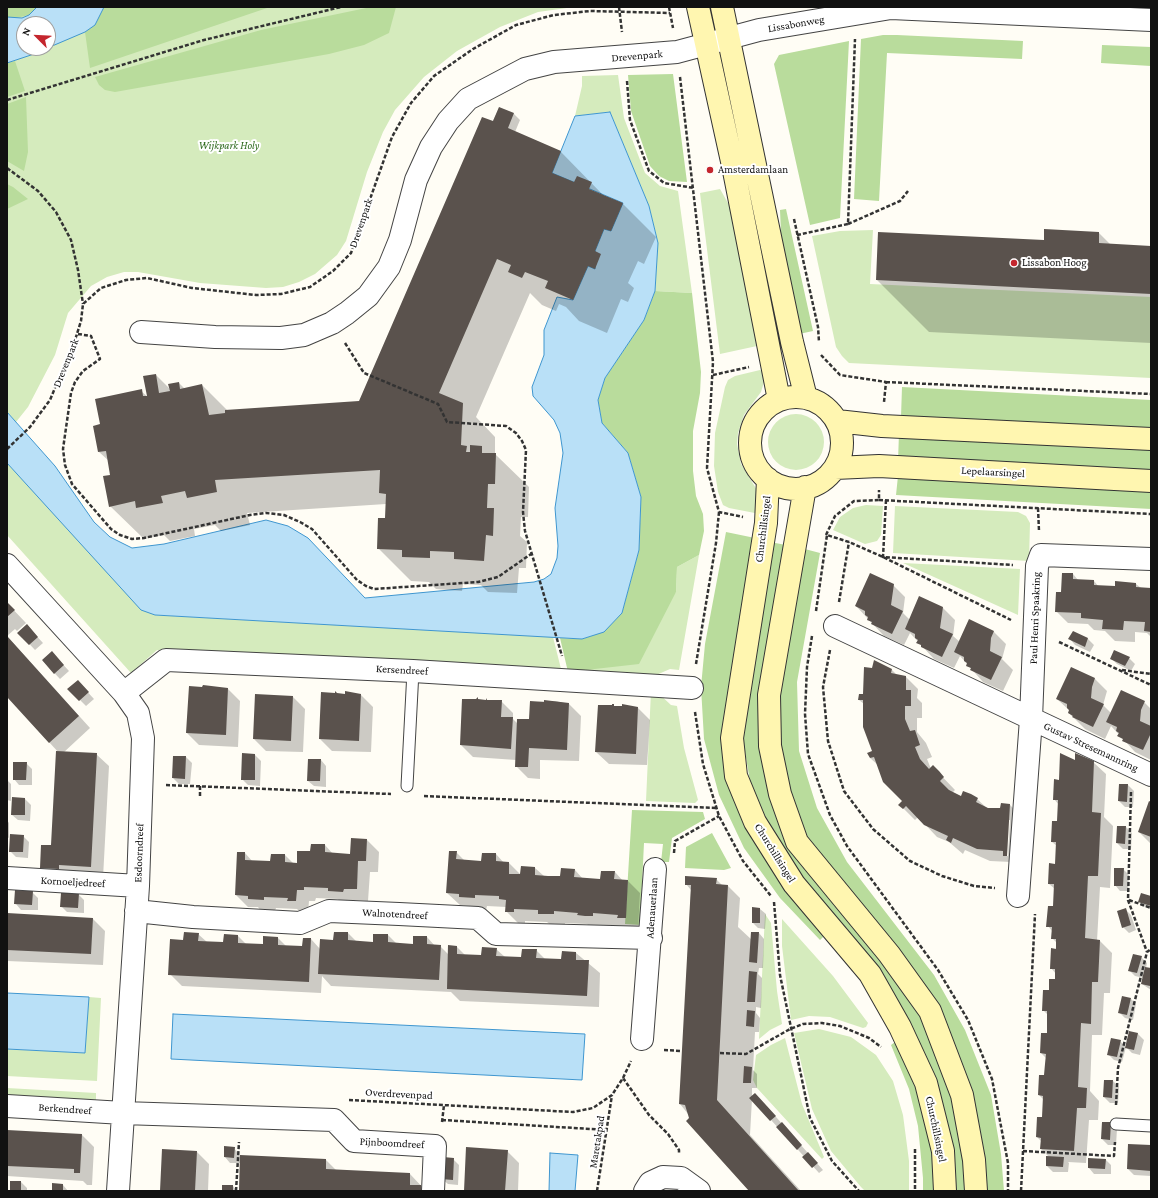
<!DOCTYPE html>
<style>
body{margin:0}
#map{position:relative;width:1158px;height:1198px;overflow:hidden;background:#fffdf5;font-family:"Crimson Pro",serif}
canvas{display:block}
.frame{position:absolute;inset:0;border:8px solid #111;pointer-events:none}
.north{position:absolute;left:16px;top:16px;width:40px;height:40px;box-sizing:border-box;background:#fff;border:1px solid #a0a0a0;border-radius:50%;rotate:294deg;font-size:11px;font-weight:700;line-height:16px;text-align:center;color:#111}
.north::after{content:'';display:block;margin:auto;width:14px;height:18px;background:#c4262e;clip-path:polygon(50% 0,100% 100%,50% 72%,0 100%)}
</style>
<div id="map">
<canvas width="1158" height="1198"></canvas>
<div class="frame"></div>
<div class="north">N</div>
</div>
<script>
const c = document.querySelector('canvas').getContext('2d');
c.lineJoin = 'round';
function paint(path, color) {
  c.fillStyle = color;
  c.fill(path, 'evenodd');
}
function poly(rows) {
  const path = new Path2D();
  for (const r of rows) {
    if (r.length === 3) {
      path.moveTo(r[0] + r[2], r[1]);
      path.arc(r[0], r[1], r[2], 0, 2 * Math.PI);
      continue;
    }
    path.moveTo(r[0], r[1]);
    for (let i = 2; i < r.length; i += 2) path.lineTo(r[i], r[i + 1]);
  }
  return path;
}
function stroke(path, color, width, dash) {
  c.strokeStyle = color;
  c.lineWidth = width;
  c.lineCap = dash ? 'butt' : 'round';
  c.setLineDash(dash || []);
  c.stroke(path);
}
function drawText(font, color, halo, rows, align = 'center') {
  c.font = font + ' "Crimson Pro",serif';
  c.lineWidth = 4;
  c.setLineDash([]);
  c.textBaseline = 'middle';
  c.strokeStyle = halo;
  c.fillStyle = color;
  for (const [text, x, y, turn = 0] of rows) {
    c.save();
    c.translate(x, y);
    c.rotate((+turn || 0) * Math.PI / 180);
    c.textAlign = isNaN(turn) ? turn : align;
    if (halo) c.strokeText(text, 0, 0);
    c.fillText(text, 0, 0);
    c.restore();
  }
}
paint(poly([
 [7,7,574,7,538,12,500,27,457,51,424,77,395,110,383,132,367,172,346,241,337,255,315,274,299,282,283,287,266,288,200,283,138,272,124,272,107,277,91,286,68,313,55,355,28,407,16,422,7,412],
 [24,24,48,24,48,48,24,48],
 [618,75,624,118,645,173,660,186,678,191,692,293,655,291,658,243,649,206,610,112,575,116,582,86,582,76],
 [720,189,732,210,757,346,720,354,700,193],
 [873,230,870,284,1151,297,1151,378,849,363,842,356,836,347,812,236,840,231],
 [760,370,763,371,764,382,761,392,744,415,738,433,737,444,741,464,757,490,760,514,729,508,723,505,718,492,714,466,715,433,725,387,728,380,735,376],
 [796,442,28],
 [7,463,155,615,553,637,562,673,157,650,131,673,7,535],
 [866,505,883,506,881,535,877,541,865,544,833,530,840,517,853,508],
 [895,506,1018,512,1026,516,1030,523,1029,561,893,553],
 [699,555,679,670,670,669,654,676,568,672,676,592,677,567],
 [903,563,1020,569,1018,615],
 [651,691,657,692,671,705,677,706,684,748,698,800,695,803,646,801],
 [765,914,771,923,777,991,782,1024,770,1030,759,1039],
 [782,919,833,976,868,1023,866,1027,863,1028,830,1017,809,1016,791,1020,782,946],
 [89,997,101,998,97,1081,7,1076,7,1049,85,1053],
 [819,1029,851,1037,876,1055,893,1081,903,1115,909,1161,909,1191,865,1191,861,1187,831,1151,812,1109,794,1033],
 [785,1038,802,1104,824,1157,822,1159,757,1088,753,1080,756,1055,771,1045],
 [7,1088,96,1093,96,1100,7,1095]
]), '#d5ebbd');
paint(poly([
 [7,7,37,7,29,15,16,18,7,17],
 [104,7,270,7,90,68,85,32,95,25],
 [371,7,396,7,389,33,364,45,329,54,115,92,105,90,99,85,95,77,261,30],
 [883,35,897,35,1023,41,1022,59,887,53,879,201,854,199,861,39],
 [849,41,840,218,810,225,774,64,779,55],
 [1102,45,1151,47,1151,66,1101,63],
 [15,61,25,91,7,97,7,63],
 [673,74,687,182,669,181,659,176,650,166,631,111,628,75],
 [26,97,28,152,24,171,7,161,7,104],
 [7,184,13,187,28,199,7,209],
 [786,209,813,331,799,334,782,255,780,210],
 [655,291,692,293,701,372,700,393,693,431,693,471,696,496,703,514,704,531,699,555,677,567,676,592,639,664,568,672,560,638,582,639,603,632,622,613,639,550,641,497,628,453,602,423,598,400,605,378,644,320],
 [902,387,1151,400,1151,430,901,417],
 [899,433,1151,446,1151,473,898,461],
 [898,476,1151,489,1151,509,896,495],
 [726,532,755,538,727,697,729,752,742,810,764,857,791,897,825,935,820,940,780,898,744,848,719,795,704,739,701,687,705,644],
 [770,542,786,545,766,776,890,965,923,1021,948,1078,969,1191,953,1191,936,1088,768,834,751,787,742,734],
 [801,548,820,553,797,682,799,751,817,808,847,862,934,975,965,1030,991,1095,1001,1154,1004,1191,984,1191,966,1083,806,838,778,764,775,696],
 [632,810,703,812,705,819,672,838,669,862,661,862,663,844,644,843,640,925,625,924],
 [712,833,731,868,724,870,685,868,686,847],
 [899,1039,930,1120,938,1191,923,1191,923,1178,918,1126,909,1089,891,1045]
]), '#b9dc9c');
const water = poly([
 [37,7,104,7,95,25,85,32,31,55,7,63,7,17,22,18,29,15,37,7],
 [24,24,48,24,48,48,24,48,24,24],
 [610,112,649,206,658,243,655,291,644,320,605,378,598,400,602,423,628,453,641,497,639,550,622,613,604,632,582,639,155,615,141,610,7,463,7,412,55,466,94,522,110,537,132,548,164,544,266,520,288,526,308,538,365,598,534,582,544,579,551,574,557,558,558,546,555,508,563,453,560,433,554,420,533,396,532,387,544,355,544,330,557,297,573,300,588,266,595,269,595,251,604,229,611,231,623,203,552,173,575,116,610,112],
 [7,993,89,997,85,1053,7,1049,7,993],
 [173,1014,585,1034,582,1080,171,1059,173,1014],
 [550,1153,578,1155,575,1191,549,1191,550,1153]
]);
paint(water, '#b9e0f7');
stroke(water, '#3f96cf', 1);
paint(poly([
 [499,108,514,114,520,120,515,132,561,152,604,196,623,204,656,237,644,264,638,261,628,283,634,288,628,302,621,299,607,333,579,321,566,307,559,304,556,311,542,305,530,293,476,417,495,437,495,454,529,487,528,517,521,517,520,536,527,542,526,568,519,568,517,593,488,592,481,585,463,584,462,591,436,589,429,582,411,581,378,548,386,519,386,504,247,513,250,525,221,531,215,525,194,529,195,536,170,541,164,535,144,539,110,506,111,476,109,461,99,452,94,427,101,425,141,391,149,398,156,375,170,389,179,383,185,389,202,385,228,411,360,402],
 [1099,233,1111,245,1151,247,1151,343,929,332,877,280,1045,241],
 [1073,574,1078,580,1094,581,1099,587,1116,587,1136,584,1141,588,1151,589,1151,637,1147,633,1135,632,1135,642,1115,641,1105,631,1094,630,1088,624,1068,623,1056,611,1062,593],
 [893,585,905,597,903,613,910,620,920,598,943,608,955,620,953,636,960,642,970,621,994,632,1006,644,1002,659,1013,670,1003,691,983,682,960,656,954,668,934,659,910,633,904,645,884,636,856,606],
 [7,603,26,623,17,631,15,629,7,636],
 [32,631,43,643,35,650,19,633],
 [1073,632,1088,639,1094,645,1090,652,1075,645,1070,639],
 [7,636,90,728,63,753,96,754,109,766,103,878,53,880,41,868,52,846,59,753,7,696],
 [1111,658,1129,658,1135,664,1131,671,1117,664],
 [58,659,69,671,60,679,43,661],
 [1072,668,1095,679,1107,691,1103,705,1111,713,1144,702,1151,709,1151,760,1135,752,1111,726,1105,739,1085,729,1069,713,1070,711,1057,699],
 [892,670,897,675,906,677,918,689,917,698,922,703,922,718,917,718,917,732,926,743,932,757,927,759,931,769,933,767,955,790,952,793,961,797,977,799,988,809,1001,809,1010,805,1022,817,1011,862,990,861,965,850,963,854,949,842,937,837,918,817,915,820,901,806,903,801,879,766,870,758,873,752,864,704,859,700],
 [1008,820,1010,820,1008,856,1006,856],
 [83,687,94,699,86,706,69,689],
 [228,689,240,701,238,747,199,745,187,733],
 [361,695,373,707,371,752,332,751,320,739],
 [293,697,305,709,303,752,266,751,254,739],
 [501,701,513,713,513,719,518,724,530,720,531,702,555,701,569,704,581,716,579,761,540,760,540,779,528,778,516,766,516,760,473,757,461,745],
 [638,708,650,720,647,765,609,764,596,752],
 [255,755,261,761,260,786,248,785,242,779],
 [186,757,192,763,190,784,179,784,173,778],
 [321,760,326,766,326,787,314,786,308,781],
 [1076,762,1093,762,1106,774,1104,817,1113,826,1110,888,1100,887,1097,941,1100,941,1112,953,1110,993,1104,993,1102,1035,1092,1035,1090,1091,1099,1101,1098,1120,1089,1120,1086,1163,1068,1162,1069,1163,1068,1172,1053,1172,1047,1166,1049,1157,1041,1149,1042,1142,1037,1137,1043,1118,1044,1100,1039,1095,1045,1076,1046,1058,1041,1053,1047,1034,1048,1015,1043,1010,1056,980,1056,974,1051,968,1057,943,1052,938,1052,931,1048,926,1054,907,1055,889,1049,884,1056,865,1057,846,1052,842,1058,823,1059,805,1054,799,1060,781],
 [26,763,32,769,32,785,19,785,14,779],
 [7,780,11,784,11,801,7,800],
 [1120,785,1128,785,1134,791,1133,807,1125,807,1119,801],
 [25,799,31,805,30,821,18,820,12,815],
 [1151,803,1151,844,1139,832],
 [7,820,9,823,9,838,7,837],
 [1126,827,1132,833,1131,849,1123,849,1117,843],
 [23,836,29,842,28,858,16,857,10,851],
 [367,840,379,852,378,872,370,872,368,901,355,900,355,903,341,903,338,899,316,898,315,901,309,901,308,913,300,912,297,909,276,908,275,911,261,911,258,907,248,907,236,895,245,853,253,862,271,862,285,855,294,864,298,864,311,852,325,845,333,854,351,855],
 [456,852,465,861,482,862,496,854,504,863,509,863,521,875,535,868,544,876,561,877,575,870,583,879,601,880,615,872,623,881,628,881,640,893,638,930,630,929,627,926,605,925,605,928,590,927,587,924,565,923,565,926,551,925,547,922,525,921,525,924,518,923,506,911,506,907,487,906,486,910,472,909,469,906,460,905,447,893],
 [1123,869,1129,875,1128,891,1120,891,1115,885],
 [716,879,723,886,728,886,740,898,738,927,752,940,759,933,764,939,763,968,759,968,758,974,762,978,761,1008,756,1007,756,1013,760,1018,759,1032,755,1032,753,1070,757,1074,757,1088,752,1088,752,1097,761,1100,823,1170,819,1173,752,1099,750,1135,801,1191,750,1191,680,1104,691,890,686,884],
 [32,892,38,898,38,910,21,910,16,904],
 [78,894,84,900,84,913,67,912,61,906],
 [1151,897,1151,909,1145,907,1139,901],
 [760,909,766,914,765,929,758,928,753,923],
 [1125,909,1131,915,1136,930,1129,933,1123,927],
 [7,914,93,919,105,931,103,965,7,961],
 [348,933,357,942,374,943,388,935,397,944,414,945,427,937,435,946,440,946,449,955,457,947,465,955,482,956,496,949,505,957,522,958,536,950,545,959,562,960,576,953,600,973,599,1007,460,1001,451,992,331,986,322,976,321,993,182,986,170,974,198,934,207,942,224,943,238,936,246,944,263,945,278,938,286,946,303,947,304,939,311,939,320,949],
 [1141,957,1147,963,1146,968,1151,969,1151,990,1142,984,1144,978,1135,976,1130,971],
 [1131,999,1136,1004,1133,1020,1125,1018,1119,1012],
 [1130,1032,1138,1034,1144,1040,1140,1055,1132,1053,1126,1047,1122,1062,1114,1060,1108,1054,1120,1041,1126,1047],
 [1113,1081,1119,1087,1118,1103,1110,1103,1104,1097],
 [1111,1123,1117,1129,1116,1145,1108,1145,1102,1139],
 [7,1131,82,1135,94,1147,92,1185,87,1185,83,1181,7,1176],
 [1151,1146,1151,1176,1134,1175,1128,1169],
 [234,1148,240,1156,326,1160,337,1171,410,1174,426,1191,241,1191,241,1163,230,1163,225,1157],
 [163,1150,197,1152,209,1164,208,1191,161,1191],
 [507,1151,519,1163,518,1191,465,1191],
 [453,1159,459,1165,458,1185,448,1184,442,1179],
 [1105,1159,1111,1165,1111,1174,1094,1174,1089,1168],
 [21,1182,27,1188,27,1191,11,1191],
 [63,1185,68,1191,53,1191],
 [233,1186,237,1191,223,1191]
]), '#0003');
paint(poly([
 [499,107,514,113,508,128,561,151,552,173,574,182,577,176,592,182,589,189,623,203,611,231,604,229,595,251,601,254,595,269,588,266,573,300,545,288,548,281,525,272,522,278,508,272,511,265,497,259,439,393,463,403,461,445,467,446,466,452,470,452,470,445,482,446,482,453,496,453,495,484,488,484,487,508,494,508,493,536,486,535,484,561,454,559,454,552,430,551,430,558,402,557,402,550,377,549,378,518,385,518,386,494,379,493,380,470,215,480,217,492,187,498,185,491,161,496,163,503,136,508,135,501,109,507,103,476,110,475,106,451,98,452,93,426,100,424,95,399,142,389,143,396,147,396,143,376,156,374,159,393,170,391,168,384,179,382,180,389,202,384,209,415,225,413,225,410,359,401,482,117,493,121],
 [1044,229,1099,232,1099,243,1151,246,1151,294,876,280,878,232,1044,240],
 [870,573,894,584,891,605,903,611,892,634,871,624,872,622,867,620,868,617,865,615,865,611,855,606],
 [1062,573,1073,573,1073,579,1094,580,1094,585,1115,586,1115,581,1136,583,1136,587,1151,588,1151,632,1144,631,1145,622,1124,621,1123,630,1102,629,1103,620,1081,618,1081,613,1055,612,1056,592,1061,592],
 [919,596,943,607,940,628,953,634,942,657,921,647,921,645,916,643,918,640,915,638,915,634,905,629],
 [7,602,15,610,7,617],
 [969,619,994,631,991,638,990,651,1002,657,991,680,970,670,971,668,966,666,967,663,964,661,964,657,954,652],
 [27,624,38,637,29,645,17,633],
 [1073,631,1088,638,1085,647,1068,639],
 [7,636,79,716,49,743,7,697],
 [1114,650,1130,657,1125,666,1110,659],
 [52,651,64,665,54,674,42,660],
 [874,660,892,669,891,673,906,676,906,690,911,690,911,706,905,706,905,719,910,731,915,730,920,745,915,747,920,759,929,769,933,765,939,771,944,777,940,781,949,790,961,796,963,791,971,794,978,798,976,802,988,808,1000,808,1001,803,1010,804,1007,856,1003,856,1003,851,977,849,953,838,951,843,946,840,948,836,924,825,906,806,903,809,898,805,902,801,883,782,874,757,870,758,867,753,872,751,863,727,863,700,858,700,859,694,863,694,864,667,872,668],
 [1071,667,1095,678,1092,687,1091,698,1104,704,1093,727,1072,717,1073,716,1068,713,1069,710,1067,708,1067,704,1056,699],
 [78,680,89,692,79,701,67,689],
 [203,685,228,688,226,735,186,733,189,686,202,687],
 [1121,690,1145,701,1141,710,1140,721,1151,726,1151,733,1143,750,1122,741,1123,739,1117,736,1119,733,1116,731,1117,727,1106,722],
 [335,691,337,693,345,694,345,691,361,694,359,741,319,739,321,692,335,693],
 [255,694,293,696,291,741,253,739],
 [478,697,478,699,486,700,486,698,487,700,502,700,501,717,513,717,511,749,460,745,462,699,476,699],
 [544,700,569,703,567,750,529,748,528,767,515,767,517,719,529,719,530,701,544,702],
 [612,704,614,704,614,706,622,706,622,704,638,707,636,754,595,752,598,705,612,705],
 [56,751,97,753,91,867,59,865,59,869,40,868,41,845,51,845],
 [242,753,255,754,255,780,241,780],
 [1060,753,1075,760,1075,753,1094,761,1092,812,1101,813,1098,876,1088,876,1085,938,1100,940,1098,982,1092,982,1091,1024,1081,1023,1078,1087,1087,1088,1086,1108,1077,1108,1074,1151,1040,1149,1041,1138,1036,1137,1037,1117,1042,1117,1043,1096,1038,1095,1039,1075,1044,1075,1045,1064,1046,1054,1040,1053,1041,1033,1047,1033,1047,1011,1042,1011,1043,990,1049,990,1049,979,1055,979,1055,969,1050,969,1051,948,1056,949,1056,939,1051,939,1052,927,1046,927,1048,906,1053,906,1054,884,1048,884,1049,863,1055,864,1056,842,1051,842,1052,821,1057,821,1058,800,1053,800,1054,779,1059,780],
 [173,756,186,756,185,779,172,778],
 [308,759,321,759,320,781,307,781],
 [13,762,27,762,26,780,13,780],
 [1119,784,1128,784,1127,802,1118,801],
 [12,797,25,798,25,815,11,815],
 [1149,801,1151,802,1151,837,1138,832],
 [1117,826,1126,826,1125,844,1116,843],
 [10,834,24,835,23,852,9,852],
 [351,838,367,839,366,861,358,861,357,889,344,889,343,892,328,891,328,888,304,887,304,890,297,890,296,901,287,901,288,898,264,897,264,900,248,899,248,896,235,895,237,852,245,852,245,860,270,861,271,854,285,854,285,862,297,863,297,851,310,851,311,844,325,844,325,852,350,854],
 [449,851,457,851,456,859,481,861,482,853,496,853,496,861,509,862,509,874,520,874,521,866,535,867,535,875,548,876,560,876,561,868,575,869,574,877,600,879,601,871,615,871,614,879,628,880,626,918,617,918,618,915,593,913,593,916,585,916,577,915,578,913,554,911,554,914,538,914,538,910,514,909,514,912,505,912,506,900,499,899,499,896,475,895,475,898,459,897,459,894,446,893],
 [1114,868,1124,868,1123,886,1114,886],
 [685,876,717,878,716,884,728,885,717,1100,799,1191,749,1191,686,1121,689,1118,685,1105,679,1104,691,885,685,885],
 [15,890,33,891,32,905,14,904],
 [61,893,79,893,78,908,60,907],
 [1141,893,1151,896,1151,906,1138,902],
 [752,907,760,908,760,923,752,923],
 [1126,908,1131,925,1122,928,1117,911],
 [7,913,93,918,91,954,7,950],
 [184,932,199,933,198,941,223,942,224,934,238,935,238,943,263,944,263,936,278,937,278,945,302,946,303,938,311,938,309,982,168,975,170,939,183,940],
 [334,932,348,932,348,940,360,941,373,942,373,934,388,934,388,942,400,943,413,944,413,936,427,936,427,944,441,945,439,980,318,974,320,939,333,940],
 [751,932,759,932,757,963,749,962],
 [448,945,457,946,457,954,481,955,482,947,497,948,496,956,521,957,522,949,537,949,536,958,561,959,562,951,576,952,576,960,589,960,587,996,447,989],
 [1133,954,1142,956,1137,973,1128,971],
 [1145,967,1151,968,1150,986,1141,984],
 [749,971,757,972,755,1002,747,1002],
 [1122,996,1131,998,1127,1015,1118,1013],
 [747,1010,755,1011,754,1027,746,1026],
 [1129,1031,1138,1033,1134,1050,1125,1048],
 [1111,1038,1121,1040,1117,1057,1107,1055],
 [744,1066,752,1067,751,1083,743,1083],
 [1104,1080,1113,1080,1112,1098,1103,1097],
 [755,1093,776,1116,770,1121,749,1098],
 [782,1122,802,1145,797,1150,776,1127],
 [1102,1122,1111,1122,1110,1140,1101,1139],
 [7,1130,82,1134,80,1173,74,1173,74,1169,7,1166],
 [1128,1144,1151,1145,1151,1171,1127,1169],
 [224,1146,235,1147,234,1158,224,1157],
 [466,1147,508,1150,505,1191,464,1191],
 [162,1149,197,1151,195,1191,160,1191],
 [808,1152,818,1163,812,1168,802,1157],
 [240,1155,326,1159,326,1169,410,1173,410,1185,421,1185,421,1191,239,1190],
 [1046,1156,1064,1157,1063,1167,1046,1166],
 [443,1157,454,1158,453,1180,441,1179],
 [1088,1158,1106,1159,1105,1169,1088,1168],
 [10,1181,21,1181,21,1191,10,1191],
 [52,1183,63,1184,63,1191,52,1191],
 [222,1185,233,1185,233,1191,222,1191]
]), '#5a524d');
const lane = poly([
 [407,786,413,671],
 [1116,1124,1151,1126]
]);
const street = poly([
 [141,332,215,337,281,338,304,335,332,323,347,313,368,296,389,267,400,240,416,180,431,147,448,121,468,99,525,69,554,62,677,52,759,30,891,8,1151,20],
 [7,565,124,693,138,713,143,738,138,886,118,1191],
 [835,626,1151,775],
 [124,693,166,660,413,671,692,688],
 [7,878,138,886],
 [1018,896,1031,719,1037,566,1041,555,1151,559],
 [136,911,193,917,300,923,329,911,399,914,478,918,496,934,651,938],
 [642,1039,655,869],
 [7,1106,123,1113,334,1120,354,1141,435,1146,433,1191],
 [645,1191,650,1183,663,1177,681,1178,699,1191]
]);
const secondary = poly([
 [698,7,733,166,779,400],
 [722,7,792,342,806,398],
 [796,443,46],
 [837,421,882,426,1151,439],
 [835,468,879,466,1151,481],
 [768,479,766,523,732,738,736,776,755,822,794,884,870,974,900,1027,926,1083,943,1151,945,1191],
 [805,487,769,695,770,746,780,794,797,842,889,954,930,1011,962,1095,974,1160,976,1191]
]);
stroke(lane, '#444', 13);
stroke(street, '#444', 24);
stroke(secondary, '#333', 24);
stroke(poly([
 [619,7,622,32],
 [669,7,673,28],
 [680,77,713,362,707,468,719,512,743,517],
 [627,81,630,120,649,171,664,183,694,188],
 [7,100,204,40,341,7],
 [7,168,38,191,56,212,71,240,78,270,83,304],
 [794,219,818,327,819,342],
 [848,224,900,201,908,191],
 [797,235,848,224,855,39],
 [78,334,91,336,100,359,83,371,75,382,71,393,63,449,65,465,72,484,111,529,120,535,132,539,144,538,250,515,266,513,284,515,300,522,312,529,357,580,366,586,374,589,478,582,498,577,531,554],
 [345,343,364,373,438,404,447,422,506,426,516,433,522,441,526,450,523,512,525,531,562,656],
 [821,355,840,375,886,382,884,402],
 [713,375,749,367],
 [886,382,1151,394],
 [7,449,30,427,50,400,76,337,81,321,83,304,101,288,126,280,147,278,192,288,256,295,281,294,310,287,333,271,351,253,392,137,411,103,434,76,473,49,516,25,554,15,590,11,670,13],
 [879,500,1151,514],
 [886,500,883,557,1013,565],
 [1038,508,1039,531],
 [826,535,835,516,854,501,879,500,879,490],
 [839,602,849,542],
 [816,611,827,535,849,542,883,557,1011,620],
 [812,636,807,667,805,714,808,754,830,815,847,846,938,970,968,1020,992,1079,1008,1163,1008,1191],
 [1059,642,1151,685],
 [830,650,823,687,828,741,844,791,873,829,910,861,942,876,974,886,995,888],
 [696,664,716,543,719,512],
 [1122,670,1151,674],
 [695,712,703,764,719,816,743,861,771,896],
 [166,785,391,794],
 [1131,792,1128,900,1147,952],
 [200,796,200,786],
 [424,796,717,808],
 [674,853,675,841,719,816],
 [1129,900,1151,908],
 [774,902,780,975,810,1118,832,1161,859,1191],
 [664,1050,682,1051],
 [720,1053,746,1054,790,1029,803,1024,822,1023,840,1026,869,1038,881,1047],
 [623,1078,649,1115,668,1134,679,1150,679,1154],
 [349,1100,573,1112,593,1108,612,1095,623,1078,631,1061],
 [1116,1105,1118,1068,1147,952,1151,949],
 [442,1120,607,1130],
 [442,1122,444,1105],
 [915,1149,915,1191],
 [1023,1151,1114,1156,1115,1142],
 [236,1191,239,1142],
 [597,1191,612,1095],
 [1021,1191,1035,914]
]), '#333', 2.5, [4, 2]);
stroke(lane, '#fff', 11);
stroke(street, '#fff', 22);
stroke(secondary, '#fff6b0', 22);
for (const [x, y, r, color] of [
 [710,170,4,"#c4262e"],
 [1014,263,4,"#c4262e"]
]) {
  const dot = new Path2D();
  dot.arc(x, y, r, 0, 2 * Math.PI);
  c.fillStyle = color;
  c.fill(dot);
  stroke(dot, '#fff', 1.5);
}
drawText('11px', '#111', '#fff', [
 ["Lissabonweg",796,24,-10],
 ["Drevenpark",637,56,-5],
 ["Drevenpark",361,223,-71],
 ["Drevenpark",66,363,-68],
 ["Lepelaarsingel",993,472,3],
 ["Churchillsingel",763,529,-83],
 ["Paul Henri Spaakring",1035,618,-88],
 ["Kersendreef",402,670,3],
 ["Gustav Stresemannring",1091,747,25],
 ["Esdoorndreef",139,853,-88],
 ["Churchillsingel",775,853,58],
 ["Kornoeljedreef",73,882,3],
 ["Adenauerlaan",652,908,-86],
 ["Walnotendreef",395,914,3],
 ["Overdrevenpad",399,1094,3],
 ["Berkendreef",65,1109,4],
 ["Churchillsingel",936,1129,78],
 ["Maretakpad",597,1142,-81],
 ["Pijnboomdreef",392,1143,3]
]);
drawText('italic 11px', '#2f6b1f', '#fff', [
 ["Wijkpark Holy",229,146]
]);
drawText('11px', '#111', '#fff', [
 ["Amsterdamlaan",718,170],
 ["Lissabon Hoog",1022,263]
], 'left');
</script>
